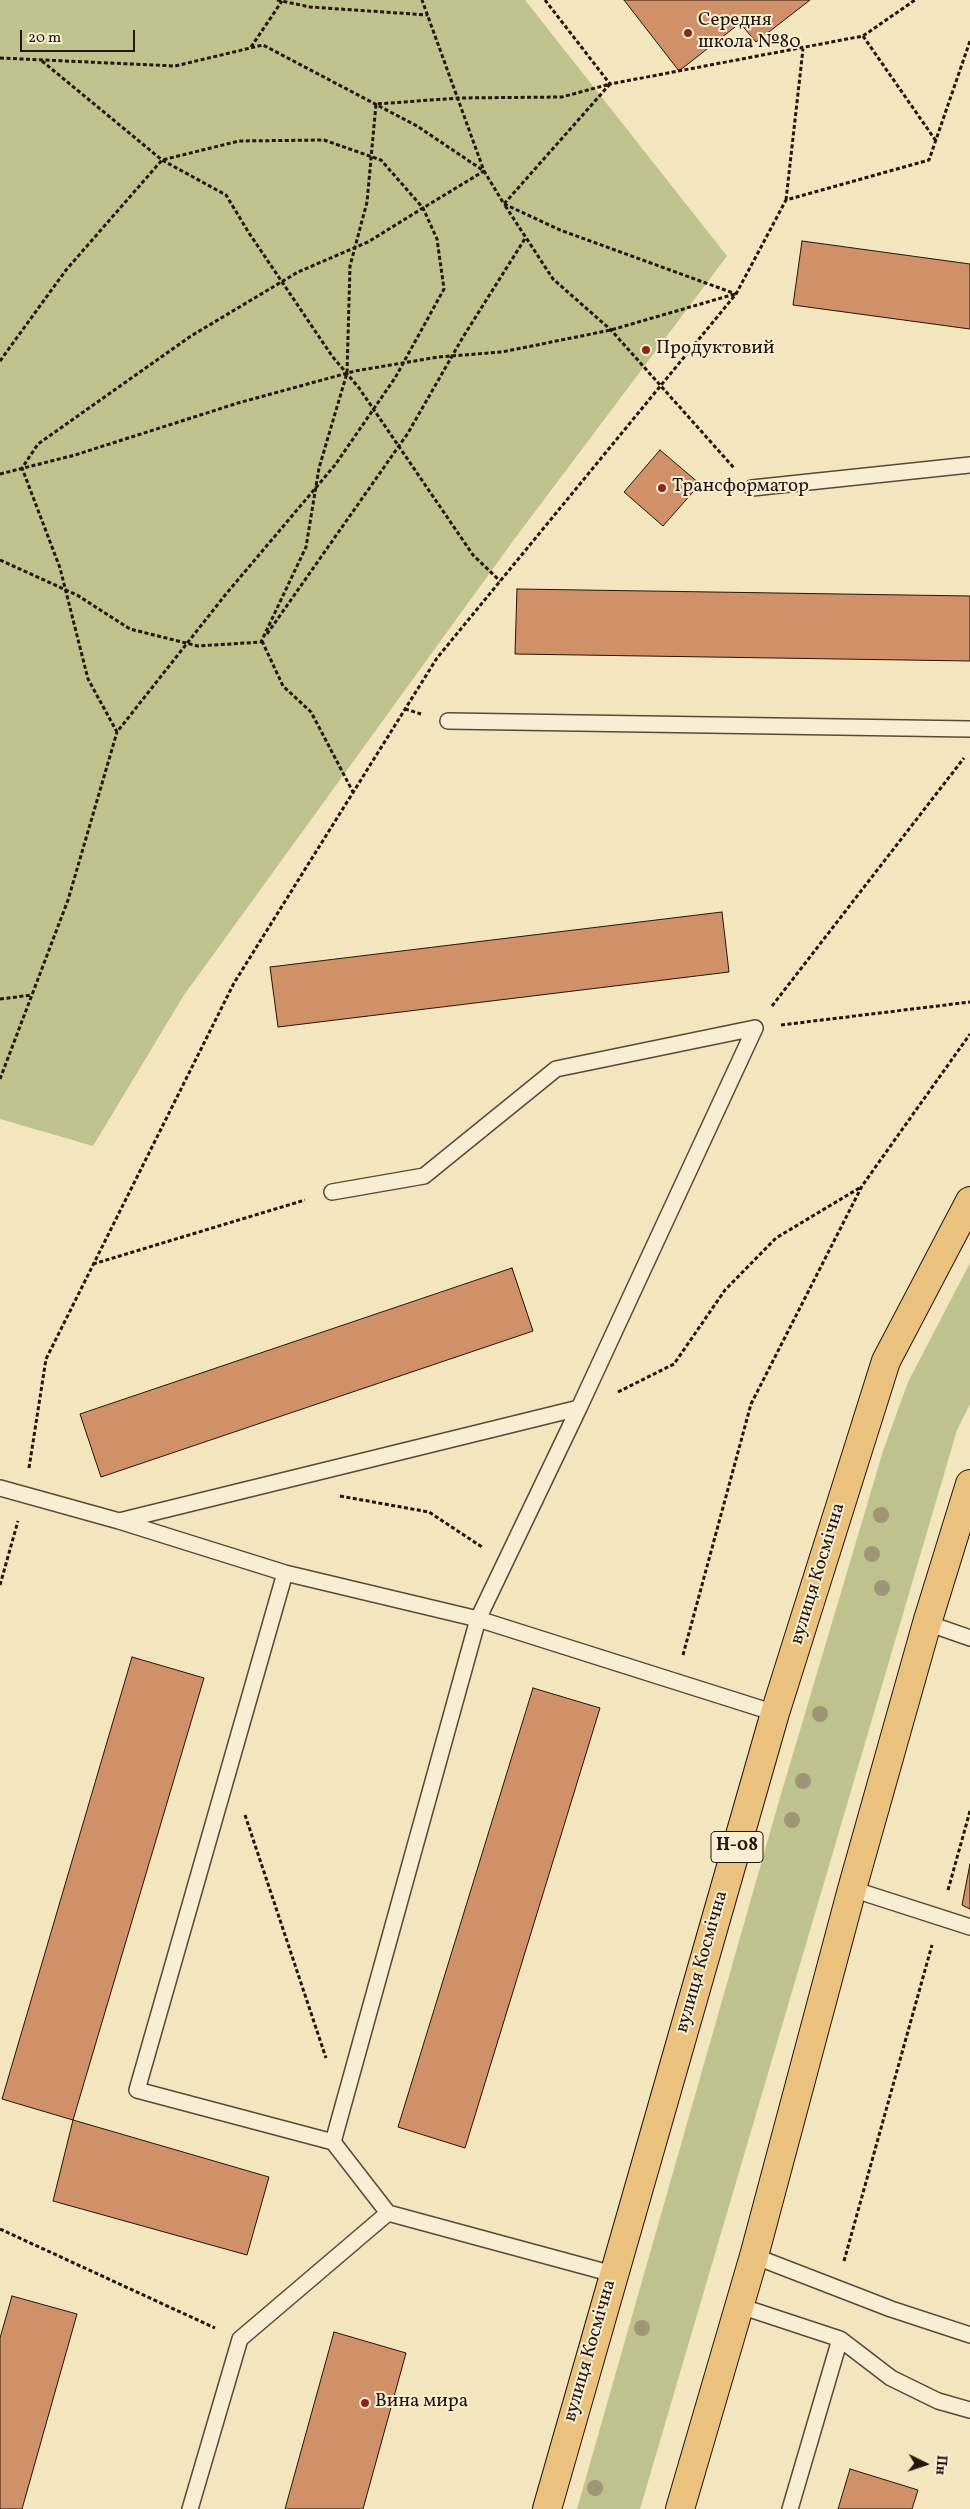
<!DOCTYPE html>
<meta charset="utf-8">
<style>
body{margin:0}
#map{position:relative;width:970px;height:2509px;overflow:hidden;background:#f3e5bd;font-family:Vollkorn,serif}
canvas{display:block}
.north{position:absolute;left:900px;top:2439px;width:50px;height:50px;-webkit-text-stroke:4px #f7eed4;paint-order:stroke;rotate:94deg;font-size:14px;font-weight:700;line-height:20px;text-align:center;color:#24150c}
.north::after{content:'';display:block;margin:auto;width:18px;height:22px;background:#24150c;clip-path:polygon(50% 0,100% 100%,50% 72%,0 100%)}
.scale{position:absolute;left:20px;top:30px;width:115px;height:22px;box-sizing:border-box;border:2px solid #24150c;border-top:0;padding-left:6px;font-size:15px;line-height:18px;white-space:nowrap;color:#24150c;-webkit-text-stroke:4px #f7eed4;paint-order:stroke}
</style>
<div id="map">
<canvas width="970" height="2509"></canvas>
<div class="north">Пн</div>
<div class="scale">20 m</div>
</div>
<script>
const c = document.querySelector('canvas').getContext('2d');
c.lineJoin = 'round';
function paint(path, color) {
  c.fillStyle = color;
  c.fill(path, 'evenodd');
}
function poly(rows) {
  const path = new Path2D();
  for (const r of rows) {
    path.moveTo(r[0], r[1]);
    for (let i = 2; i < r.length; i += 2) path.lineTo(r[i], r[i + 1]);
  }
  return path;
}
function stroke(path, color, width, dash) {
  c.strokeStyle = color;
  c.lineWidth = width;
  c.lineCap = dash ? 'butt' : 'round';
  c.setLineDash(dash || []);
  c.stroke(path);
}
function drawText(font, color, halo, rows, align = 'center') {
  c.font = font + ' Vollkorn,serif';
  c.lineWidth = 4;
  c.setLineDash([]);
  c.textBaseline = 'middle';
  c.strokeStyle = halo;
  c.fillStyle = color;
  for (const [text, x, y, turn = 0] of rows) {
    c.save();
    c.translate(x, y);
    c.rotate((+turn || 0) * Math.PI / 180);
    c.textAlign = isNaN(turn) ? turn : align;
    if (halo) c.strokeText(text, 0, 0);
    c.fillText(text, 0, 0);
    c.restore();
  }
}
paint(poly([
 [0,0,525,0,727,256,513,541,184,995,93,1146,0,1119],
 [970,1263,970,1404,957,1430,640,2509,577,2509,779,1801,883,1451,908,1382]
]), '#bec38e');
const building = poly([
 [624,0,810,0,756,42,740,23,679,71,624,0],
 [802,241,970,264,970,329,793,305,802,241],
 [660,450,700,484,663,526,624,492,660,450],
 [517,589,970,596,970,661,515,654,517,589],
 [722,912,729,972,278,1027,270,967,722,912],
 [512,1268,533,1331,101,1477,80,1414,512,1268],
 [132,1657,204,1678,73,2120,2,2099,132,1657],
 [533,1688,600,1708,465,2148,398,2127,533,1688],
 [970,1864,970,1909,962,1905,970,1864],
 [73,2120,269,2177,247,2255,53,2201,73,2120],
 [12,2296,77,2314,22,2509,0,2509,0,2338,12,2296],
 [334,2332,406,2353,363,2509,285,2509,334,2332],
 [850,2469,918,2490,912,2509,838,2509,850,2469]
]);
paint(building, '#d19168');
stroke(building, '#24150c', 1);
const service = poly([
 [752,488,970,465],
 [448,721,970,729],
 [579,1408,478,1619,333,2142,388,2213,613,2274],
 [0,1488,119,1521,285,1573,478,1619,775,1713],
 [119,1521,579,1408,755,1028,556,1069,424,1176,332,1192],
 [285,1573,137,2090,333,2142],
 [927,1623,970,1638],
 [852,1889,970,1927],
 [754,2256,891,2309,970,2335],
 [740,2306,840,2339,790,2509],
 [840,2339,891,2378,938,2401,970,2410],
 [190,2509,240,2339,388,2213]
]);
const primary = poly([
 [547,2509,775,1713,886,1361,970,1201],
 [680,2509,754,2256,852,1889,927,1623,970,1484]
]);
stroke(service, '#584938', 18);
stroke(primary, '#24150c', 30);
stroke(poly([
 [277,0,310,7,428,15],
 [545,0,610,84,863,36,915,0],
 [863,36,936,141],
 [251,47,282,1],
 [0,58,175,66,263,45,417,126,484,171,504,204,560,230,736,294],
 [42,61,162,160,226,195,249,233,332,356,359,388,473,555,500,581],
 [786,200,803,49],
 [0,361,66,270,162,160,239,141,324,140,381,160,423,208,437,239,444,289,395,378,335,465,226,594,117,732,88,679,60,568,22,468,38,444,191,336,298,272,368,242,423,208,484,171,422,0],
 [0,474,75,455,238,403,355,371,438,357,502,352,611,330,735,294],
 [0,560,77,595,130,629,198,646,261,642,306,547,319,468,347,373,350,266,367,202,376,104,459,98,562,97,610,84,504,204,553,279,611,330,734,468],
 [267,634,408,433,463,337,526,237],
 [262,641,283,686,311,712,353,792],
 [405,709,421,714],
 [0,999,32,995],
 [772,1006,964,758],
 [781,1025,970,1002],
 [0,1079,68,900,117,732],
 [93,1264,305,1200],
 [618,1392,674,1364,725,1290,776,1238,861,1187],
 [29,1468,46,1359,234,983,437,658,736,294,786,200,929,160,970,41],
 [340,1496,429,1512,482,1547],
 [0,1585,18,1521],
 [683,1655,751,1404,862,1186,970,1034],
 [245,1815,326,2058],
 [948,1890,970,1811],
 [0,2229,215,2328],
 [844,2261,932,1945]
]), '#24150c', 3, [4, 2.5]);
stroke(service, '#f7eed4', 15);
stroke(primary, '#eac27e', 28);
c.fillStyle = '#9f9475';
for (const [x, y] of [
 [881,1515],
 [872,1554],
 [882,1588],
 [820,1714],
 [803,1781],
 [792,1820],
 [642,2328],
 [595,2488]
]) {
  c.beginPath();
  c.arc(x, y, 8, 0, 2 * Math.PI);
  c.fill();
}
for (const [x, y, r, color] of [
 [688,33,5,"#8f2418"],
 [646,350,5,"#8f2418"],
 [662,488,5,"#8f2418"],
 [365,2403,5,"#8f2418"]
]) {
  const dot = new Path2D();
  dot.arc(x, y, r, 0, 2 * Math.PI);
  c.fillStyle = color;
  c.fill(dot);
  stroke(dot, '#f7eed4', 2);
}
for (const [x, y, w] of [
 [737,1847,52]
]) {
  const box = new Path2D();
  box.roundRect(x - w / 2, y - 15.5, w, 31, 4);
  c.fillStyle = '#f7eed4';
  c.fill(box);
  stroke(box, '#24150c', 1);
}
drawText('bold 18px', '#24150c', null, [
 ["Н-08",737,1847]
]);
drawText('19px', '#24150c', '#f7eed4', [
 ["Середня",698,22],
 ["школа №80",698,44],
 ["Продуктовий",656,350],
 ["Трансформатор",672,488],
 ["Вина мира",375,2403]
], 'left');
drawText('19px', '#24150c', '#f7eed4', [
 ["вулиця Космічна",819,1574,-73],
 ["вулиця Космічна",703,1962,-74],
 ["вулиця Космічна",591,2351,-74]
]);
</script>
